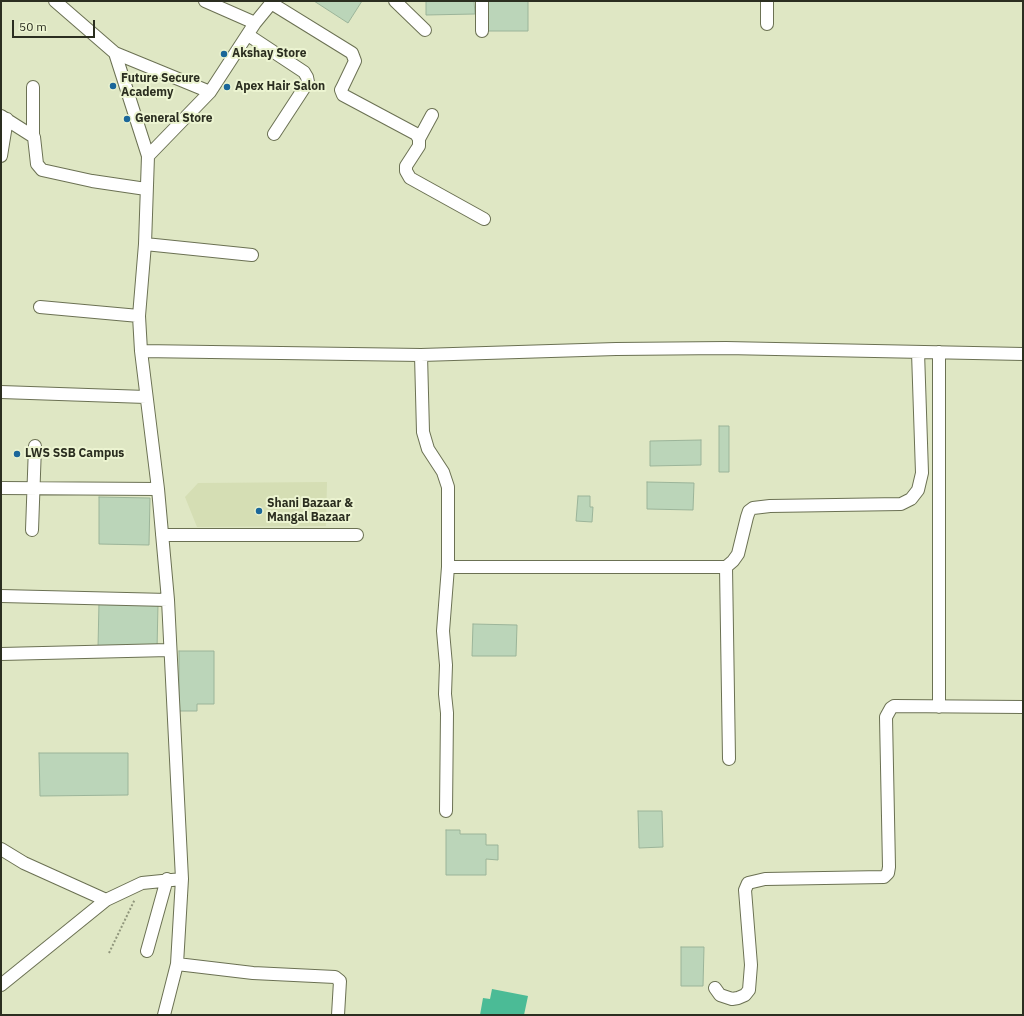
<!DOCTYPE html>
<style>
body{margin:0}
#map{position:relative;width:1024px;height:1016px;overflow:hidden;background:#dfe7c4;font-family:"IBM Plex Sans",sans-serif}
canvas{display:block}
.frame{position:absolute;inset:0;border:2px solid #2b2e20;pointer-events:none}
.scale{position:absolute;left:12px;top:20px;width:83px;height:18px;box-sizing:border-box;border:2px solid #2b2e20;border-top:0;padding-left:5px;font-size:12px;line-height:14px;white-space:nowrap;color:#2b2e20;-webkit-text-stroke:3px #ecf4d1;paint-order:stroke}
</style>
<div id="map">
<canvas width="1024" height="1016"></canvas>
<div class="frame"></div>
<div class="scale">50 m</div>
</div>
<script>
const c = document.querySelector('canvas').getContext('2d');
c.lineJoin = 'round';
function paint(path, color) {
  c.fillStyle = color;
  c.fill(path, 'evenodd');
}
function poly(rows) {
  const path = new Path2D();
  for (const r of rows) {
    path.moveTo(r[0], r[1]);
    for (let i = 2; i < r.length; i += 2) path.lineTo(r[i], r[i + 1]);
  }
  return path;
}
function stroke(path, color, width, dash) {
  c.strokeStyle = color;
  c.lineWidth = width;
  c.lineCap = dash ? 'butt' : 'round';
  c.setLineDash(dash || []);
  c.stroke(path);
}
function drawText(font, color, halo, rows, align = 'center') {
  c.font = font + ' "IBM Plex Sans",sans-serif';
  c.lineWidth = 4;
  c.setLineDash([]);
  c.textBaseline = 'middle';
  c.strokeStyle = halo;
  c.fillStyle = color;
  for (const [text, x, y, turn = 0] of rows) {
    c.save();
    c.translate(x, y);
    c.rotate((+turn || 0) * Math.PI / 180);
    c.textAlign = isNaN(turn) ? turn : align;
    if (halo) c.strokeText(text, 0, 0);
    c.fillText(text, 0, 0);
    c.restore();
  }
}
paint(poly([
 [327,482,326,526,197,527,185,497,198,483]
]), '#d5deb4');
paint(poly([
 [492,989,528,996,524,1015,480,1015,483,998,490,999]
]), '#4bbb96');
const building = poly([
 [314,1,362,1,348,23,314,1],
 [426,1,474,1,475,14,426,15,426,1],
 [486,1,528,1,528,31,486,31,486,1],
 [719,426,729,426,729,472,719,472,719,426],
 [701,440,701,465,650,466,650,441,701,440],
 [647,482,694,483,693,510,647,509,647,482],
 [578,496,590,496,590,507,593,507,592,522,576,521,578,496],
 [99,497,150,498,149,545,99,544,99,497],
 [99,602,158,604,157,650,98,648,99,602],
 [473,624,517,625,516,656,472,656,473,624],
 [179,651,214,651,214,704,197,704,197,711,179,711,179,651],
 [39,753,128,753,128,795,40,796,39,753],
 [638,811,662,811,663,847,639,848,638,811],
 [446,830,460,830,460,834,486,834,486,845,498,845,498,860,486,859,486,875,446,875,446,830],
 [681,947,704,947,703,986,681,986,681,947]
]);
paint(building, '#bbd5b9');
stroke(building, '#9bb499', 1);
const minor = poly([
 [55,1,115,53,148,156],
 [205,1,255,23],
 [395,1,425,30],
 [482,1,482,31],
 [767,1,767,24],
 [271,3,352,53,355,61,343,86,341,90,343,95,416,134,419,139,419,146,406,166,406,171,410,178,484,219],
 [248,35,304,72,307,77,308,82,274,134],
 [115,53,210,92],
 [1,116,34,137,37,164,42,170,92,181,146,189],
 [33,136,33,87],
 [419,139,432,115],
 [1,156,7,119],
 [145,244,252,255],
 [40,307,139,316],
 [141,351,421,355,616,349,726,348,1023,354],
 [939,352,939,707],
 [421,355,423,432,428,449,443,472,448,487,448,567,443,631,446,665,445,694,447,713,446,811],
 [1,392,146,397],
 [1,488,158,489],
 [32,530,35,446],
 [162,535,357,535],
 [448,567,726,567,733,561,738,554,747,517,749,511,753,508,770,506,901,504,911,499,918,490,922,473,918,352],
 [726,567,729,759],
 [1,596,168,600],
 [1,654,169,650],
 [1,849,24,863,106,900],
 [147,951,167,879],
 [177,964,253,973,335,977,340,981,338,1015],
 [1,985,106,900,142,883,182,879],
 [715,988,720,995,732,999,738,998,745,995,749,990,751,965,745,890,748,883,765,879,884,877,888,873,889,867,886,717,891,708,894,706,1023,707],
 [164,1015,177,964,182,879,168,600,158,489,141,351,139,316,145,244,148,156,210,92,255,23,273,1]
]);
stroke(minor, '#6b7153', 14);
stroke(poly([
 [109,953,135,899]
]), '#8f957b', 2, [2, 2]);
stroke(minor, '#fff', 12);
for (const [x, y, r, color] of [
 [224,54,4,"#1b679a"],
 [113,86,4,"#1b679a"],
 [227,87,4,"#1b679a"],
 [127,119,4,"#1b679a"],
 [17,454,4,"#1b679a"],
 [259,511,4,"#1b679a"]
]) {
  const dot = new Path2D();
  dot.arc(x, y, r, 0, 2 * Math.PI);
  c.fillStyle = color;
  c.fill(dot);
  stroke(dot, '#ecf4d1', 1.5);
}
drawText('bold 12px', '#2b2e20', '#ecf4d1', [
 ["Akshay Store",232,54],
 ["Future Secure",121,79],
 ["Academy",121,93],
 ["Apex Hair Salon",235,87],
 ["General Store",135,119],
 ["LWS SSB Campus",25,454],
 ["Shani Bazaar &",267,504],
 ["Mangal Bazaar",267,518]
], 'left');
</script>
